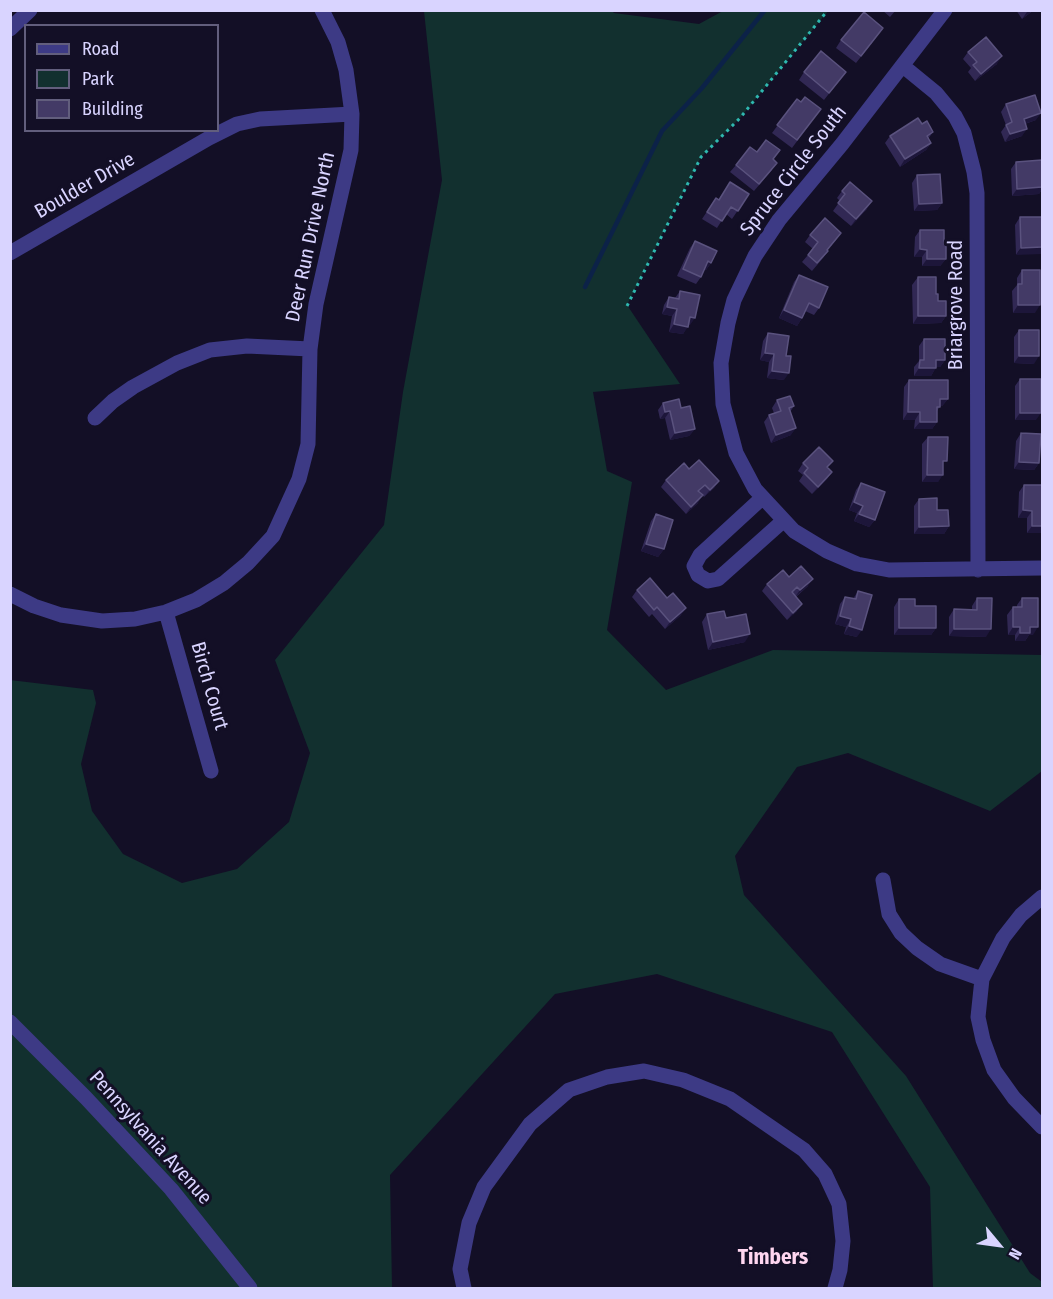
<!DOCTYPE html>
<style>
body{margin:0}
#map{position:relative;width:1053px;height:1299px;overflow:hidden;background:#130f26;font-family:"Fira Sans Condensed",sans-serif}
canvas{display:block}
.frame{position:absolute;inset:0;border:12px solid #d9d4ff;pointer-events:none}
.legend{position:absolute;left:24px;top:24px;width:195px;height:108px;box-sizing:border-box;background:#130f26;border:2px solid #625e7d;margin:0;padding:8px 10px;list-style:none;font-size:18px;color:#d9d4ff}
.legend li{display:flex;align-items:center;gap:12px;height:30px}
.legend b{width:30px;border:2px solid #625e7d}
.north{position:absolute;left:969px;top:1215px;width:60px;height:60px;-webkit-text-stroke:4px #130f26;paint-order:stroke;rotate:119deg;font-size:16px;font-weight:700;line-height:24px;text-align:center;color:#d9d4ff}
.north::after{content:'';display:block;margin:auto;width:21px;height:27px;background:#d9d4ff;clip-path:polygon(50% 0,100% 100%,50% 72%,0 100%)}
</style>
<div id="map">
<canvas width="1053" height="1299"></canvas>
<div class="frame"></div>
<ul class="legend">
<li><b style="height:8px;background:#3d3a85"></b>Road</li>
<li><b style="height:16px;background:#12302f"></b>Park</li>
<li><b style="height:16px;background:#433a66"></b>Building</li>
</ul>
<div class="north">N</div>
</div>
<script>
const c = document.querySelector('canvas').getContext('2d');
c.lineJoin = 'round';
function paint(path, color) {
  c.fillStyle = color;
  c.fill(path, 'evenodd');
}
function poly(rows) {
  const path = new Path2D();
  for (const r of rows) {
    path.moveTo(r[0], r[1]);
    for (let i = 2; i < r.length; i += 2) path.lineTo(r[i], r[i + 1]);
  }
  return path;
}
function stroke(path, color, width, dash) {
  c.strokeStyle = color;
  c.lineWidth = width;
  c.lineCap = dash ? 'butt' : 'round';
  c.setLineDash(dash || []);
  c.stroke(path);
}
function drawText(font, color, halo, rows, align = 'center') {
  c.font = font + ' "Fira Sans Condensed",sans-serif';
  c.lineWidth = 6;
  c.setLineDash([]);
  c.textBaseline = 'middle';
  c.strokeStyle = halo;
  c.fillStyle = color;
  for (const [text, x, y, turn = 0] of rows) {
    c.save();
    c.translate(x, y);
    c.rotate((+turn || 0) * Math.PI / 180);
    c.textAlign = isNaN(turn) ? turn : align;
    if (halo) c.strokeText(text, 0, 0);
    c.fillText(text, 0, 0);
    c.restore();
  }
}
paint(poly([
 [611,10,614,13,699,24,723,11,828,11,740,118,701,157,627,305,680,384,593,392,607,471,632,482,607,630,666,690,773,650,1042,655,1042,771,990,811,848,753,797,767,735,856,744,895,906,1076,1030,1273,1042,1282,1042,1288,933,1288,930,1187,832,1032,657,974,555,994,390,1175,392,1288,11,1288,10,680,93,690,96,703,81,764,92,811,123,854,182,883,237,869,289,822,310,753,275,660,384,525,403,392,442,180,424,11]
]), '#12302f');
stroke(poly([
 [585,287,662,131,702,88,765,10]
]), '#0c2248', 4.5);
stroke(poly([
 [627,306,701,157,740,118,828,10]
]), '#2fb8b0', 3, [3, 4.5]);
stroke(poly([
 [945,10,842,144,779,220,755,256,734,300,728,323,721,363,723,404,736,453,755,489,794,531,827,551,857,564,889,570,1042,568],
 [10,29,30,10],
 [903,66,936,93,955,116,964,133,974,172,977,193,978,570],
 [10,253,209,138,237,124,260,119,352,114],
 [95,418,113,401,133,387,177,363,210,350,247,346,310,349],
 [762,498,700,555,694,566,698,575,708,581,718,579,783,521],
 [10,594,34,606,61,615,102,621,135,619,166,612,196,600,224,583,248,563,273,536,299,479,308,444,310,349,316,304,351,150,352,114,346,70,338,42,322,10],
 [166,612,211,771],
 [883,880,889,914,901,933,917,948,940,964,982,979],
 [1042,897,1021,915,1003,938,982,979,978,1017,983,1040,994,1070,1014,1098,1042,1127],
 [10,1022,86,1098,171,1189,250,1288],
 [464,1288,460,1269,469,1223,484,1187,530,1124,569,1090,607,1077,644,1071,683,1080,730,1099,804,1150,825,1174,839,1204,843,1241,840,1270,835,1288]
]), '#3d3a85', 15);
paint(poly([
 [882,10,896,10,890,17],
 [1016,10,1034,10,1022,19],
 [878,35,856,63,836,48,841,40],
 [968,52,997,64,975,81,968,72,971,68,963,59],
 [804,72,846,72,824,100,799,80],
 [797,99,801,102,821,109,792,148,772,133],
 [1006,104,1036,120,1025,124,1022,136,1005,142,1001,132,1006,125,1001,112],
 [922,124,933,132,928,139,931,143,926,150,900,167,885,143,890,136],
 [757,152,773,160,772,170,754,191,730,172,736,165],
 [1042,160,1042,189,1039,194,1012,196,1011,169,1016,162],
 [917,175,942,203,937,210,914,211,912,183],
 [730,182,749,194,732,219,726,214,717,228,702,219,716,198,719,199],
 [842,191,867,209,851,226,833,211,840,201,837,198],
 [1020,217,1042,217,1016,255,1015,225],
 [920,230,944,244,946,259,940,266,922,266,922,257,914,257,915,237],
 [810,235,836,240,827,250,828,251,823,258,812,271,802,262,813,249,805,242],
 [695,241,711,263,706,270,704,269,701,277,696,284,677,276,690,248],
 [1022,270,1035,313,1013,313,1012,291,1017,285,1017,278],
 [799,275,819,308,814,315,805,311,802,318,797,326,779,318,794,282],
 [918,277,936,294,938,301,946,316,941,323,913,324,912,285],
 [680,291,690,325,688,325,683,334,669,332,672,316,662,314,664,305,669,297,675,298],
 [1019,330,1034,364,1014,363,1014,337],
 [768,333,784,380,767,378,769,362,760,360,763,341],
 [924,339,945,360,940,367,936,367,931,376,914,376,914,367,919,361,919,346],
 [1020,379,1036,420,1015,420,1015,386],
 [909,380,948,399,942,406,940,406,937,411,937,422,932,429,914,429,915,420,903,420,904,387],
 [777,400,794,406,790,412,791,435,771,443,764,422,769,415,774,413,772,408],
 [663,403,695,429,689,436,670,440,665,418,660,419,658,410],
 [1021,433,1039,463,1034,470,1014,469,1016,441],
 [928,437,943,467,938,482,922,482,922,444],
 [803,463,828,468,832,472,827,479,812,494,799,481,803,475,798,471],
 [689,469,719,481,714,488,704,497,700,492,698,503,686,514,661,487,666,480],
 [861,483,875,520,869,527,854,521,857,513,849,510,856,490],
 [1024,485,1042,485,1042,533,1027,533,1027,518,1018,518,1019,492],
 [919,499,937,510,949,526,944,534,914,534,914,506],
 [656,514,664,549,658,557,641,551,651,521],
 [789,577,808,586,796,597,797,611,787,620,762,591,767,584],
 [637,590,667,598,686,608,680,616,665,629,652,614,649,617,632,597],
 [858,591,857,637,844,634,846,627,835,624,840,604,845,597,853,599],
 [977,598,986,637,949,636,949,617,954,609,972,610,972,606],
 [1022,598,1033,635,1029,635,1025,641,1015,641,1015,635,1008,635,1007,615,1013,607,1017,607,1017,605],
 [899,599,936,628,931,635,894,635,894,607],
 [707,614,726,618,745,642,708,650,702,622]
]), '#312854');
paint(poly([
 [1029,10,1034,10,1022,19,1027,12],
 [1002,56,997,64,975,81,981,74],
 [1041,113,1036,120,1018,126,1024,119],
 [1027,129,1022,136,1005,142,1010,134],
 [931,143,926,150,900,167,905,159],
 [1042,187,1042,189,1039,194,1012,196,1017,189],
 [872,201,867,209,851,226,856,219],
 [942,203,937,210,914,211,919,204],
 [1042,247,1042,254,1016,255,1021,248],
 [920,249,927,250,922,257,914,257],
 [927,259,946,259,940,266,922,266],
 [708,261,711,263,706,270,703,268],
 [1018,305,1040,305,1035,313,1013,313],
 [667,307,677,309,672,316,662,314],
 [784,310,802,318,797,326,779,318],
 [918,316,946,316,941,323,913,324],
 [690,317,695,318,690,325,685,324],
 [674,324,688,327,683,334,669,332],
 [765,353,774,354,769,362,760,360],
 [1019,356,1039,356,1034,364,1014,363],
 [936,360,945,360,940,367,931,367],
 [919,368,936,368,931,376,914,376],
 [772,371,789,373,784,380,767,378],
 [940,399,948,399,942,406,935,406],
 [670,411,665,418,660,419,665,412],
 [908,412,920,412,915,420,903,420],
 [1020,413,1041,413,1036,420,1015,420],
 [920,422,937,422,932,429,914,429],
 [796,428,791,435,771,443,776,435],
 [695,429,689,436,670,440,675,433],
 [1019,462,1039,463,1034,470,1014,469],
 [832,472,827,479,812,494,818,487],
 [927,475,943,475,938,482,922,482],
 [719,481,714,488,704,497,710,490],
 [703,495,698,503,686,514,691,507],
 [854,502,863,506,857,513,849,510],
 [1023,510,1032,511,1027,518,1018,518],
 [859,514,875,520,869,527,854,521],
 [949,526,944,534,914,534,919,527],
 [1032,526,1042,526,1042,533,1027,533],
 [646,544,664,549,658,557,641,551],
 [813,579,808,586,795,597,800,590],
 [802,604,797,611,787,620,793,613],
 [686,608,680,616,665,629,670,622],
 [840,616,851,619,846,627,835,624],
 [849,626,862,630,857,637,844,634],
 [1013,627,1020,627,1015,635,1008,635],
 [1030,627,1038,627,1033,635,1029,635,1025,641,1015,641,1020,633],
 [899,628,936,628,931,635,894,635],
 [954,629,991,629,986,637,949,636],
 [750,634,745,642,708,650,713,642]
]), '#1d163a');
const building = poly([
 [864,12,883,28,861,56,841,40,864,12],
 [986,37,1002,56,981,74,973,65,977,62,968,52,986,37],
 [821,51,846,72,829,93,804,72,821,51],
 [1035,95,1041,113,1024,119,1027,129,1010,134,1006,125,1012,122,1006,104,1035,95],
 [805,97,821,109,797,140,777,125,797,99,801,102,805,97],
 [918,118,922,124,927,121,933,132,927,136,931,143,905,159,890,136,918,118],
 [766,140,780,150,773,159,777,163,759,184,736,165,750,147,757,152,766,140],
 [1042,160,1042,187,1017,189,1016,162,1042,160],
 [940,174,942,203,919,204,917,175,940,174],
 [730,182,749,194,738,211,731,207,722,221,707,212,716,198,719,200,730,182],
 [850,182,872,201,856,219,838,203,845,194,842,191,850,182],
 [1020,217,1042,217,1042,247,1021,248,1020,217],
 [825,218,841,233,827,250,828,251,817,263,808,255,818,242,810,235,825,218],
 [920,230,944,230,944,244,946,244,946,259,927,259,927,250,920,249,920,230],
 [695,241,717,251,711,263,708,261,701,277,683,269,695,241],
 [1022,270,1040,270,1040,305,1018,305,1018,284,1022,284,1022,270],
 [799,275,828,287,819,308,809,303,802,318,784,310,799,275],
 [918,277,936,277,936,294,938,294,938,301,946,301,946,316,918,316,918,277],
 [680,291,700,295,695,318,690,317,688,327,674,324,677,309,667,307,669,297,679,299,680,291],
 [1019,330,1039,330,1039,356,1019,356,1019,330],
 [768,333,789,336,786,356,791,356,789,373,772,371,774,354,765,353,768,333],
 [924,339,945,339,945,360,936,360,936,368,919,368,920,360,924,360,924,339],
 [1020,379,1041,379,1041,413,1020,413,1020,379],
 [909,380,948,380,948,399,940,399,940,407,937,407,937,422,920,422,920,412,908,412,909,380],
 [790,396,794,406,789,408,796,428,776,435,769,415,781,411,777,400,790,396],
 [679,399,681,408,690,406,695,429,675,433,670,411,665,412,663,403,679,399],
 [1021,433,1041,434,1039,463,1019,462,1021,433],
 [928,437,948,437,947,461,943,461,943,475,927,475,928,437],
 [819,447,833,461,827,467,832,472,818,487,804,473,808,468,803,463,819,447],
 [699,460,719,481,710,490,705,485,698,491,703,495,691,507,666,480,684,463,689,469,699,460],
 [861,483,885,492,875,520,859,514,863,506,854,502,861,483],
 [1024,485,1042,485,1042,526,1032,526,1032,511,1023,510,1024,485],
 [937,498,937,510,948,510,949,526,919,527,919,499,937,498],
 [656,514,673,520,664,549,646,544,656,514],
 [801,566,813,579,800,590,797,587,792,592,802,604,793,613,767,584,783,570,789,577,801,566],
 [650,578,667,598,673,593,686,608,670,622,657,607,654,610,637,590,650,578],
 [858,591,872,595,862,630,849,626,851,619,840,616,845,597,856,599,858,591],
 [977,598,992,598,991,629,954,629,954,609,977,610,977,598],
 [1022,598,1038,598,1038,627,1030,627,1030,633,1020,633,1020,627,1013,627,1013,607,1022,607,1022,598],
 [899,599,915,599,915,606,936,606,936,628,899,628,899,599],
 [724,611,726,618,746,614,750,634,713,642,707,614,724,611]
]);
paint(building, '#433a66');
stroke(building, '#5a527e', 1.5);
drawText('20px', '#d9d4ff', '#130f26', [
 ["Spruce Circle South",794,171,-52],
 ["Boulder Drive",85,186,-30],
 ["Deer Run Drive North",311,237,-78],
 ["Briargrove Road",956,305,-90],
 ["Birch Court",209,686,74],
 ["Pennsylvania Avenue",150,1138,48]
]);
drawText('bold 21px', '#ffd6f0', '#130f26', [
 ["Timbers",773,1258]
]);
</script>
